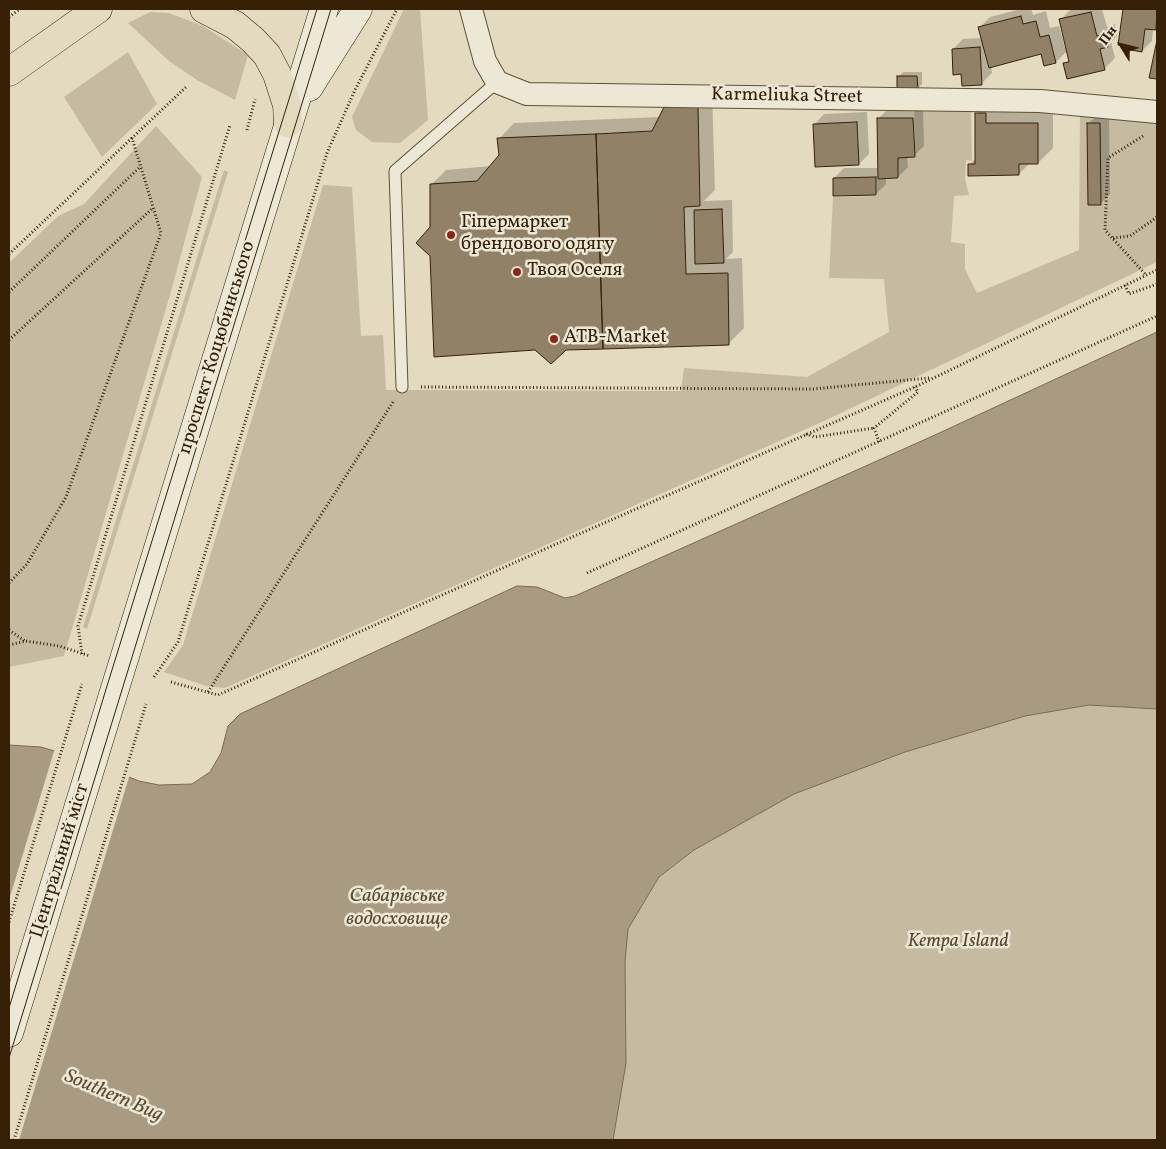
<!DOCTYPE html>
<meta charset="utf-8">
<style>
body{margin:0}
#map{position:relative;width:1166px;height:1149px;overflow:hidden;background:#e4dac0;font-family:Vollkorn,serif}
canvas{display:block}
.frame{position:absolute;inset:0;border:10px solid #362107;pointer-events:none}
.north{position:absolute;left:1096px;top:20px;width:50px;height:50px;-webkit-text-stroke:4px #ede7d6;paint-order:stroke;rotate:306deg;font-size:14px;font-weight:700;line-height:20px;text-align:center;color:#362107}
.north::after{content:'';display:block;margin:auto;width:18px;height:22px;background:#362107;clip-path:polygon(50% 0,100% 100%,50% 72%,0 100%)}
</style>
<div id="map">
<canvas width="1166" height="1149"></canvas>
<div class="frame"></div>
<div class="north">Пн</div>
</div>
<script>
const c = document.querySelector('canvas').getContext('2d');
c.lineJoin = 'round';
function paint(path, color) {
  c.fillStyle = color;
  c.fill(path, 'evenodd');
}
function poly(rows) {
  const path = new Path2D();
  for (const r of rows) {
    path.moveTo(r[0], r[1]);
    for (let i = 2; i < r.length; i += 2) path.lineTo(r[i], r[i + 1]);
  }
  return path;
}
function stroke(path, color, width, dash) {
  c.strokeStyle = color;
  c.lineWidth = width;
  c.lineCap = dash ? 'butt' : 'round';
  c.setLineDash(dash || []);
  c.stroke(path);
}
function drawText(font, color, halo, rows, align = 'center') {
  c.font = font + ' Vollkorn,serif';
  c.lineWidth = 5;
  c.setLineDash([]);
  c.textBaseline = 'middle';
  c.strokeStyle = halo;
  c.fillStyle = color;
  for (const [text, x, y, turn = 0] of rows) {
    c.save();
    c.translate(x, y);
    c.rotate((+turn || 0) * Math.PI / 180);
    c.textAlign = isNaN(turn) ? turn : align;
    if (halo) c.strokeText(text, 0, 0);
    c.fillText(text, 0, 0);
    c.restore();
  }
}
paint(poly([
 [404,9,420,9,428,120,400,143,372,142,356,130,352,117],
 [150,12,169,13,203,26,248,55,235,100,197,80,169,61,128,23],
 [128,52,157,104,102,157,64,97],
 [971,108,972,161,966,160,965,179,969,195,954,196,951,242,965,244,965,269,977,293,1079,250,1080,113,1157,123,1157,262,824,421,225,688,206,686,164,672,183,645,323,185,352,187,361,336,383,335,386,390,681,391,684,368,807,377,889,332,884,279,829,278,833,197,877,196,877,180,899,179,898,158,915,157,914,110],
 [156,126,202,177,172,288,64,656,9,667,9,263,58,216,84,204],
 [224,170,228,172,87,629,83,627],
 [1089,705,1157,709,1157,1140,613,1140,626,1063,625,962,628,929,659,877,694,850,794,794,905,752,1025,716]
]), '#c6bba1');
const water = poly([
 [1157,332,1157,709,1089,705,1025,716,905,752,794,794,694,850,659,877,628,929,625,962,626,1063,613,1140,9,1140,9,745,41,747,92,762,139,781,159,785,192,784,210,772,221,753,228,726,240,714,517,586,537,587,565,598,575,596,935,435,1157,332]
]);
paint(water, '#a99b81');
stroke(water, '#7b6a50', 1);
paint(poly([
 [55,748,92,760,130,774,19,1140,9,1140,9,900]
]), '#e4dac0');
paint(poly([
 [1021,9,1031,9,1033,15,1046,11,1050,28,1059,26,1065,48,1067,48,1060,20,1070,10,1102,9,1107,27,1115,24,1117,36,1111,42,1115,58,1105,68,1065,64,1070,59,1068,50,1056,62,1045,64,1042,53,991,66,992,73,982,83,962,73,953,49,963,39,983,38,980,27,990,17],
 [1125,9,1157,9,1157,27,1153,29,1152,41,1142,51,1133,46,1120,44],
 [903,72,922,72,922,84,917,89,898,77],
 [712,92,715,190,704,201,732,200,733,252,726,259,742,258,744,328,729,343,431,228,431,185,446,170,491,166,500,155,499,139,514,123,661,117],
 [991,99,1053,108,1053,148,1038,163,1030,163,1019,174,970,164,976,158,976,114],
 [923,108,924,146,914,156,907,156,908,167,898,177,886,177,886,184,876,194,834,178,844,168,879,168,878,119,888,109],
 [867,112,869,154,859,164,814,125,824,114],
 [1109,113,1110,194,1100,204,1088,124,1098,114]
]), '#0003');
const building = poly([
 [1123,9,1157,9,1156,30,1145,29,1142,52,1131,50,1132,47,1118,45,1123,9],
 [1091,12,1097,36,1105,34,1108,47,1100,49,1105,70,1067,79,1063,63,1069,62,1059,19,1091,12],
 [1021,16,1023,24,1036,21,1040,37,1049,35,1056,63,1044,66,1041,54,989,68,978,27,1021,16],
 [1157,40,1157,79,1149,78,1157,40],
 [980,47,982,85,962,86,961,74,953,75,952,49,980,47],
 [897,76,917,76,918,90,897,91,897,76],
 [698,106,700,206,684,207,686,274,728,273,729,345,603,349,596,134,652,131,664,107,698,106],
 [975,113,986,113,986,123,1038,123,1038,164,1019,164,1019,175,968,176,968,164,975,164,975,113],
 [877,118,913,118,915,157,898,158,898,178,878,179,877,118],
 [857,122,859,165,815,167,813,124,857,122],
 [1087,123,1100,123,1101,205,1088,205,1087,123],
 [596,134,603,349,566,350,551,364,535,350,434,357,430,256,416,243,430,227,430,184,477,181,499,155,497,138,596,134],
 [876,177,876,195,833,196,833,178,876,177],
 [722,209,724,263,695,264,694,210,722,209]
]);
paint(building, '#908167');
stroke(building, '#362107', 1);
const lane = poly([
 [402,387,395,171,497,82]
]);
const street = poly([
 [471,9,485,61,497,82,527,94,1040,101,1157,112]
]);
const secondary = poly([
 [309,87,358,9],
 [9,1033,324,9]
]);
const primary = poly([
 [204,9,235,25,253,40,267,55,277,74,287,105,288,123],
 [9,72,98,9]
]);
stroke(lane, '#624f35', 13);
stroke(street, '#624f35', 24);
stroke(secondary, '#362107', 29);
stroke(primary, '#362107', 29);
stroke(poly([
 [9,17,20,9],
 [247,130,255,99],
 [1143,136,1108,158,1105,230,1146,275],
 [1113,238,1130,236,1157,217],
 [9,254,132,138],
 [1125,285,1129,294,1157,284],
 [9,292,140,167],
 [9,340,153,208],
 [421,387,813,389,929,378],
 [806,434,815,437,874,428],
 [879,442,874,428,918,392,915,387],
 [587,573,1157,316],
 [9,583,27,564,66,497,161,233,132,138,186,87],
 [9,630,25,641],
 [9,645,26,641,59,646,90,656],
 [82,654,78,626,230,125],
 [154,677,178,642,327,153,355,90,397,9],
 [171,682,218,695,563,541,915,387,1157,270],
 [208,692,393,402],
 [9,922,82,684],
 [14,1140,146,704]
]), '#362107', 3, [1, 2.5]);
stroke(lane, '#ede7d6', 11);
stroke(street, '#ede7d6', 22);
stroke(secondary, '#ede7d6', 28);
stroke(primary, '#e4dac0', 28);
stroke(poly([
 [9,1008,107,686,317,9],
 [9,1058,331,9]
]), '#362107', 1);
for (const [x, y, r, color] of [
 [451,235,5,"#8f2418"],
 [517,272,5,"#8f2418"],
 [554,339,5,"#8f2418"]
]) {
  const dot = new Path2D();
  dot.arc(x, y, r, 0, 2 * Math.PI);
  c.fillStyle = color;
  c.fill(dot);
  stroke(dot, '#ede7d6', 2);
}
drawText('19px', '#362107', '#ede7d6', [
 ["Karmeliuka Street",787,97,1],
 ["проспект Коцюбинського",218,348,-73],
 ["Центральний міст",61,861,-73]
]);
drawText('19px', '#362107', '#ede7d6', [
 ["Гіпермаркет",461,224],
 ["брендового одягу",461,246],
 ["Твоя Оселя",527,272],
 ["ATB-Market",564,339]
], 'left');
drawText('italic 19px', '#5a482e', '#ede7d6', [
 ["Kempa Island",958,943]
]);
drawText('italic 20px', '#5e4c32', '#ede7d6', [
 ["Сабарівське",397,897],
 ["водосховище",397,920],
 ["Southern Bug",113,1097,23]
]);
</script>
